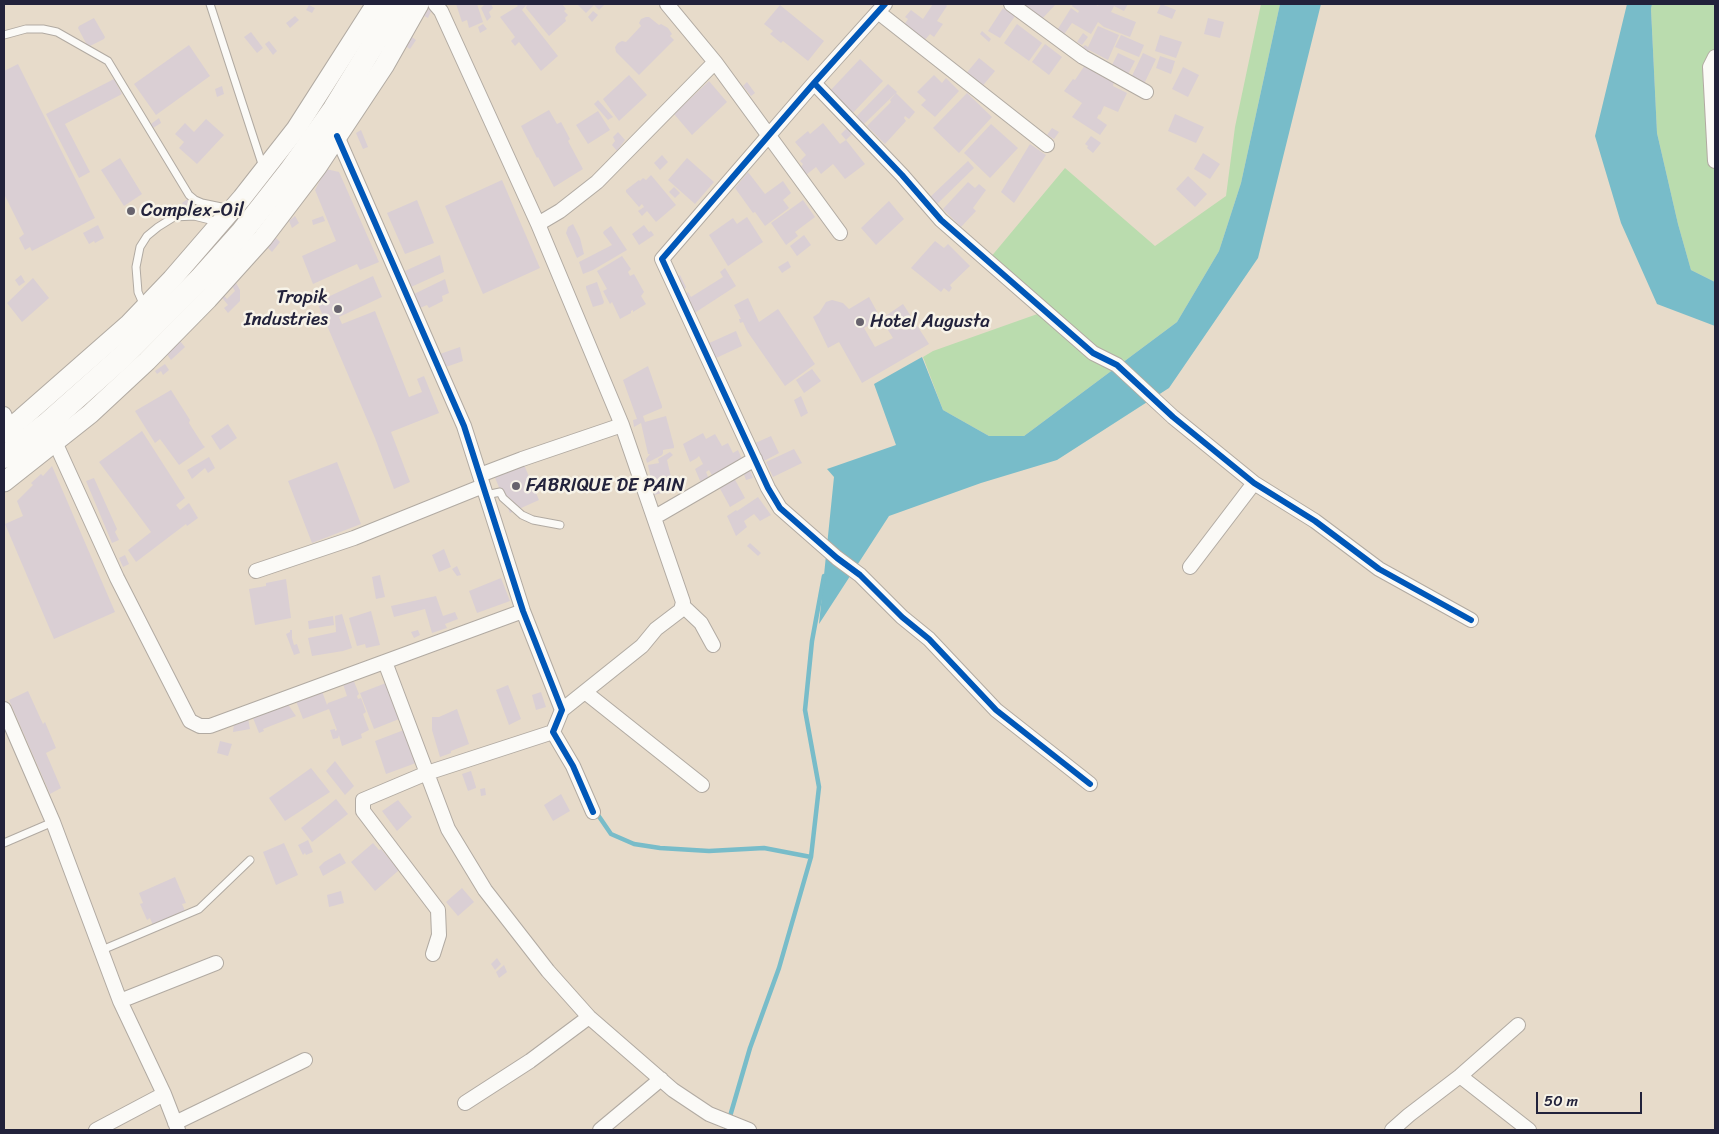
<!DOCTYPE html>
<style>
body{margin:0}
#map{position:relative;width:1719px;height:1134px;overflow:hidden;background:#e7dbca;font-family:Sriracha,sans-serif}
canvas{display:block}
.frame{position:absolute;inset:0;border:5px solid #22223b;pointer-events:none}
.scale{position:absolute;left:1536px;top:1092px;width:106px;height:22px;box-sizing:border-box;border:2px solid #22223b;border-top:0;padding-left:6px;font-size:15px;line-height:18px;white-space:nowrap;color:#22223b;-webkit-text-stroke:4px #f7f3e8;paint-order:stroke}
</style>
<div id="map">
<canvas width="1719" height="1134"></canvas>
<div class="frame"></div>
<div class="scale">50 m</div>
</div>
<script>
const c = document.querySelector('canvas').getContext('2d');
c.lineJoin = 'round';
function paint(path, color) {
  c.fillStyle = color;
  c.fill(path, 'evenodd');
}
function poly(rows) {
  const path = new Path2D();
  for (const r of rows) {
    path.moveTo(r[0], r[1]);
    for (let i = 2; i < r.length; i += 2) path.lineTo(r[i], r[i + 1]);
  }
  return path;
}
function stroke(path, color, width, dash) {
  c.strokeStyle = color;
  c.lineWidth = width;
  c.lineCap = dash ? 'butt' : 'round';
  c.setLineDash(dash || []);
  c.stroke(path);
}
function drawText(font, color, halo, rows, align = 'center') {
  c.font = font + ' Sriracha,sans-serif';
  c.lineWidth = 5;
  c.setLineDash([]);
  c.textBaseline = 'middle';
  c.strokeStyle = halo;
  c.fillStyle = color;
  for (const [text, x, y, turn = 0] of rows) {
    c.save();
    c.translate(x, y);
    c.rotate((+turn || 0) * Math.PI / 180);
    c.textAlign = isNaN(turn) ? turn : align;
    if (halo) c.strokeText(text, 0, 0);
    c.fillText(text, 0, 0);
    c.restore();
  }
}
paint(poly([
 [1261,4,1280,4,1241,183,1219,251,1177,322,1024,436,989,436,943,410,923,357,933,351,1043,312,990,258,1065,168,1155,246,1226,196,1235,127],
 [1652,4,1715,4,1715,282,1691,270,1678,224,1657,133,1651,9]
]), '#badcae');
paint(poly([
 [1280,4,1321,4,1258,258,1169,388,1057,460,981,483,889,516,819,624,834,477,827,469,896,445,874,384,922,357,943,410,989,436,1024,436,1177,322,1219,251,1241,183],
 [1627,4,1652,4,1651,9,1657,133,1678,224,1691,270,1715,282,1715,326,1657,304,1621,223,1595,136]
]), '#78bcc9');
stroke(poly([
 [598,815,611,834,634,844,660,848,709,851,764,848,811,857],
 [726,1130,750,1048,779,968,811,857,819,787,805,710,812,641,824,576]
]), '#78bcc9', 4.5);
paint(poly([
 [426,4,434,5,428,18,420,14],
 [456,4,477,4,483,22,469,28,467,20,462,22],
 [485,4,491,4,493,8,489,12,491,17,487,21,481,8],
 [516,4,562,4,566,9,564,11,568,15,565,18,566,21,549,36,526,8,527,4,522,10,558,56,541,71,519,42,515,46,511,41,515,37,500,17,518,6],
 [577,4,605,4,599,10,594,5,586,13],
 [933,4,945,4,947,6,937,21,943,24,934,37,930,34,922,43,902,28,908,19,905,17,911,10,923,19],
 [1019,4,1053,4,1055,5,1042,19],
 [1073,4,1095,4,1098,6,1099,4,1128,4,1124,11,1114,6,1111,12,1136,22,1130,37,1104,27,1098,22,1091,34,1072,23,1063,36,1056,32,1071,8,1078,13,1079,11,1072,6],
 [1161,4,1176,10,1172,19,1157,13],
 [309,5,315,8,312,13,306,10],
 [780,5,824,41,808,61,783,41,781,43,770,34,773,31,764,24],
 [1003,8,1015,16,1000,38,988,31],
 [593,11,598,15,592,22,588,17],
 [295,16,299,20,290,28,286,23],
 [646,17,649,17,659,25,661,24,668,28,672,34,670,36,674,40,639,75,616,52,615,47,618,43,622,41,626,42,641,26,639,23,641,19],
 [94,18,105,37,104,39,88,47,78,28,79,26],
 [1208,18,1224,22,1220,38,1204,34],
 [483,24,487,29,480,33,478,27],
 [1017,24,1042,43,1029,61,1004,43],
 [1098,26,1119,35,1108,60,1089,50,1085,55,1076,48,1079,45,1083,47,1085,45,1088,47],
 [982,31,991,39,989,42,980,34],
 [251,32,263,48,257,53,244,37],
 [1083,33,1088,37,1082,45,1077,42],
 [408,34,416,40,410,49,402,44],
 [1121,35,1144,45,1139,57,1115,47],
 [1160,35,1182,42,1176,58,1155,51],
 [269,41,277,51,273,55,265,44],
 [1045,44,1062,57,1049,75,1032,62],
 [189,45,210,76,156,115,134,84],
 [1118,53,1135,61,1126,78,1110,69],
 [1143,53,1156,59,1143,86,1130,80],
 [1160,56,1175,61,1171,74,1156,68],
 [979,58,995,71,980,89,964,76],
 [860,59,883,81,851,115,828,93],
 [18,64,95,218,32,251,30,247,25,250,19,238,24,234,4,194,4,71],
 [1085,65,1097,70,1095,73,1114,81,1113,86,1127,93,1118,112,1104,106,1100,115,1099,114,1097,118,1107,125,1100,135,1072,117,1082,103,1064,91,1073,79,1075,80],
 [1183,67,1199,75,1188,97,1172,89],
 [629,75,647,95,619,121,603,99],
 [934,75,942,83,946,78,959,91,935,117,921,105,926,100,917,92],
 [114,79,122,94,65,124,90,172,79,178,46,114],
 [709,81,727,102,692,135,674,114],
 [747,82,755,93,751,96,743,86],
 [888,84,897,92,862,126,855,118],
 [222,86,224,94,217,97,215,89],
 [896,93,915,112,909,119,905,116,904,118,906,121,885,144,867,126,891,102,890,100],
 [967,93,992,117,959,153,933,128],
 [598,100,613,117,608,120,594,104],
 [549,110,557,124,561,122,570,139,568,141,583,169,554,187,538,157,537,158,521,126],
 [598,111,610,130,588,144,576,125],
 [1175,114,1204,127,1196,143,1168,131],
 [159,118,161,123,153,128,151,124],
 [206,119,224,135,197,164,179,148,184,142,175,134,185,123,194,132],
 [823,123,840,144,846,140,865,164,845,179,833,164,821,174,816,167,806,175,801,167,803,164,800,161,806,155,795,142,808,131,810,134],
 [991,124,1018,148,990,178,964,153],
 [847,128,852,134,846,140,841,134],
 [1052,128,1059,132,1054,139,1047,135],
 [361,130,368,147,363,149,356,133],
 [618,132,625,140,617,151,612,145,615,141,613,137],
 [1091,136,1101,143,1093,153,1087,148,1088,146,1085,144],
 [1030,144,1046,155,1014,203,1001,192],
 [1203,153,1220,164,1210,179,1194,169],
 [662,155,668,162,660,170,654,163],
 [120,158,142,194,124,206,101,170],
 [687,158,714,182,695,204,668,180],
 [968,161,974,168,933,208,927,200],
 [326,169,339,172,379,262,360,270,357,264,313,284,302,256,336,241,315,190],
 [748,172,765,194,783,181,791,193,783,200,789,208,765,226,755,212,753,213,735,188],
 [651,175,676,205,656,222,647,211,642,216,638,211,644,207,642,204,639,207,626,192,626,190,639,180,640,181,643,178,646,180],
 [1188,176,1207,194,1195,207,1176,189],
 [502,180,540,268,483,294,445,206],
 [968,182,975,188,979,184,986,190,973,208,976,211,961,227,943,209],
 [674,187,680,193,675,198,669,192],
 [189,198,197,209,188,213,182,203],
 [417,200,434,243,405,254,387,213],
 [803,200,815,217,795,232,798,236,786,245,771,223],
 [889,201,904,219,876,245,861,228],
 [295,216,299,223,292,228,289,221],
 [323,216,325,221,313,225,312,220],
 [747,217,763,242,728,266,709,235,733,218,737,224],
 [573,224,580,238,584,254,577,258,566,233,568,227],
 [98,225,104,238,95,243,94,241,89,244,83,233],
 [644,225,649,232,651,231,654,235,639,245,632,234],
 [611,226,627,250,593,270,583,274,579,262,612,245,603,233,604,231],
 [273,235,280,242,272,252,264,244],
 [804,235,811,245,797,256,790,246],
 [935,241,944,248,948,244,970,266,950,285,952,288,949,292,944,288,941,292,911,268],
 [440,255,444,272,411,287,405,271],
 [622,256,631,269,628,272,630,276,634,274,644,292,641,296,646,304,633,312,633,310,631,311,631,313,620,319,612,302,610,304,603,291,607,289,597,271],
 [788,261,791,267,782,273,778,267],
 [725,268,736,286,693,314,682,296,688,292,691,297,723,277,720,272],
 [21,275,25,282,19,286,15,280],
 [680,275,686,287,685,289,678,291,673,278],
 [373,276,382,297,339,317,342,324,375,311,409,397,422,392,417,379,424,376,439,413,391,432,410,482,394,489,375,438,317,302],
 [33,278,49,298,22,322,7,303],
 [445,279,449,293,442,296,443,301,429,308,427,305,420,308,414,294],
 [235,281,240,290,240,301,228,313,224,308,228,305,219,294,221,292,227,299,235,291,231,284],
 [597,282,604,302,603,304,593,307,586,288,586,286],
 [869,297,881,319,864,328,875,347,893,338,881,319,903,304,929,344,862,383,839,342,828,348,813,317,819,313,826,302,832,300,843,303,849,309],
 [748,298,759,322,778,309,815,364,785,386,747,331,743,322,740,323,739,319,741,319,734,305],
 [736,331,742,346,714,359,707,344],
 [180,341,185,347,171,360,166,353],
 [460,347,463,361,446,367,440,354],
 [165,364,169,370,163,375,161,371,157,374,155,371],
 [648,366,662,406,662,408,643,416,645,422,666,416,674,446,674,448,663,450,663,453,662,455,647,463,646,459,650,454,648,454,641,423,634,427,633,420,637,419,623,380],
 [812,369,821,381,804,393,796,380],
 [171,390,190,420,189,423,203,445,205,447,179,465,160,439,155,443,135,411],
 [801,396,808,413,801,417,794,400],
 [228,424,237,438,220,450,211,436],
 [142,431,185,498,176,505,180,510,189,503,198,518,187,526,186,524,136,562,128,550,151,532,99,462],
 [703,433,706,439,715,434,722,446,728,443,733,453,738,450,742,459,724,469,725,470,715,473,715,475,713,477,709,470,706,472,709,479,701,483,695,469,703,464,699,456,697,458,690,462,683,444],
 [771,436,779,453,762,462,753,444],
 [794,449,802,463,773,477,766,462],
 [670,452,673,455,667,460,674,490,654,495,648,465,659,463,658,459],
 [209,457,215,468,208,473,205,468,192,479,187,470],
 [522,460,539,500,510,513,493,473],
 [337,462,361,524,312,543,288,481],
 [748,465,753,478,746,480,742,469],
 [52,466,115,612,54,639,5,524,23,516,17,501,33,485,31,483,41,474,43,476],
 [733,476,745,498,730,507,718,485],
 [94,478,117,529,115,532,119,540,112,543,86,481],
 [758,497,771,515,760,521,754,514,744,521,747,527,736,536,727,516,736,510,737,511],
 [750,543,761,553,758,556,747,546],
 [444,549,451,567,439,572,432,555],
 [125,555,129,564,123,567,119,558],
 [457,566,461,575,457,576,452,569],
 [380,575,385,597,376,599,372,577],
 [501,578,510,601,477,613,469,591],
 [286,579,291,618,255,625,249,589,266,586,266,583],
 [436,596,443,616,455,612,458,619,445,624,447,628,432,633,425,609,394,617,391,606],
 [371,611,380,645,366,648,365,644,357,646,349,618],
 [342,614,352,648,343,651,312,656,308,638,336,632,335,616],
 [333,616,334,625,309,629,308,621],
 [290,630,292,630,292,638,294,645,297,644,300,653,294,655,286,634,290,632],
 [418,630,420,635,414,638,411,632],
 [353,679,359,694,357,696,358,699,361,698,366,712,363,714,369,730,361,734,362,738,342,746,339,735,338,738,333,739,330,730,335,729,335,731,337,730,329,709,303,719,296,701,322,691,327,705,328,703,347,696,343,684],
 [386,683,399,719,374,729,360,693],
 [508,685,521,719,509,725,496,690],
 [28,691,43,724,45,722,56,748,46,753,61,788,50,794,9,700],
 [541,692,546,707,536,710,532,695],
 [287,703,296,716,263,729,264,731,259,733,253,718],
 [457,709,469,744,451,751,451,753,440,757,432,730,432,717,439,717],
 [248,718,250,729,233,732,234,723],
 [404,730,416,763,386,774,375,741],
 [220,741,232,744,228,756,217,753],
 [335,761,354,786,345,795,326,771],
 [311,768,330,792,285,821,269,798],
 [471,771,476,787,476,788,468,791,462,774],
 [485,788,486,795,481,796,480,789],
 [561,794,570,811,553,821,544,805],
 [336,799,348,814,312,842,301,828],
 [398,800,412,817,397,831,382,811],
 [308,840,313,852,306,855,305,853,303,855,298,845],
 [284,843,298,875,276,885,263,852],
 [373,843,379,850,381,849,398,869,398,871,375,891,351,862],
 [340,853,346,863,323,876,319,867,324,862],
 [175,877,186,903,182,904,186,913,154,928,150,918,147,920,140,904,143,903,139,893],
 [462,888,474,902,458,916,446,902],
 [341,891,344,903,329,907,327,895],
 [497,958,501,964,495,970,491,964],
 [504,965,507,972,499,978,496,972]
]), '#dacfd4');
const service = poly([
 [210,4,263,167],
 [4,35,26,29,43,29,57,32,108,61,189,195,195,200,202,203,231,209],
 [144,306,138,292,136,267,140,247,147,236,158,227,174,217,194,216,218,222],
 [486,495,500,492,503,498,522,515,533,520,560,525],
 [4,843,53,822],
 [102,950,199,909,250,860]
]);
const minor = poly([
 [435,4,441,11,538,224,622,425,683,602,681,610,656,629,642,646,562,710],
 [667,4,715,62,840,233],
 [885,4,814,83,662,259,768,488,780,508,837,558,860,575,902,617,929,639,996,710,1090,784],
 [1011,4,1083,57,1146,92],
 [878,12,1047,145],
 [1715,57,1710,67,1715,161],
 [814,83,902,175,941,220,1093,353,1117,365,1173,417,1254,483,1315,521,1379,569,1471,620],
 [337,136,464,426,523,611,562,710,553,732,573,766,593,812],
 [538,224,560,211,597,182,715,62],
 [4,414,10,428],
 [55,442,117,578,190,721,200,726,210,726,523,611],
 [480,475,522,459,622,425],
 [655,517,755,459],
 [1190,567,1254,483],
 [256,571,354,538,483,486],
 [683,606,701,623,713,645],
 [385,662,448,829,485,890,548,971,589,1017,673,1090,709,1114,749,1130],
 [585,692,702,785],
 [4,709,53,822,120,1001,164,1094,178,1130],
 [433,954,439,935,438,910,363,811,363,800,427,773,553,732],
 [120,1001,216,963],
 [1460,1076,1529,1130],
 [465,1103,530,1061,589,1017],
 [175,1123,305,1060],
 [96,1130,164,1094],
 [600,1130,661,1079],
 [1392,1130,1409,1115,1460,1076,1518,1025]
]);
const secondary = poly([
 [4,433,22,418,128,325,172,279,242,198,296,129,376,4],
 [4,482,90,414,147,361,208,299,263,238,317,167,384,66,419,4]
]);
const trunk = poly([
 [4,457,48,423,122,357,200,279,242,232,290,171,334,109,398,4]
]);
stroke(service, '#b1aaa2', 9);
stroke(minor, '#b1aaa2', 16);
stroke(secondary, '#b1aaa2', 21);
stroke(trunk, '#b1aaa2', 24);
stroke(service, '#fbfaf7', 7);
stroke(minor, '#fbfaf7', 14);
stroke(secondary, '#fbfaf7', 19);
stroke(trunk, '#fbfaf7', 22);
stroke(poly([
 [885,4,814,83,662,259,768,488,780,508,837,558,860,575,902,617,929,639,996,710,1090,784],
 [814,83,902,175,941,220,1093,353,1117,365,1173,417,1254,483,1315,521,1379,569,1471,620],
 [337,136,464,426,523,611,562,710,553,732,573,766,593,812]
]), '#0057b8', 6);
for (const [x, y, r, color] of [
 [131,211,5,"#67636d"],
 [338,309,5,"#67636d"],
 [860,322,5,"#67636d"],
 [516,486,5,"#67636d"]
]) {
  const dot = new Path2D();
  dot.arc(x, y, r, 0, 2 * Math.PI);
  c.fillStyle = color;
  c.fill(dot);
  stroke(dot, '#f7f3e8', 2);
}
drawText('19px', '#22223b', '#f7f3e8', [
 ["Complex-Oil",141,211],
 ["Tropik",328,298,"right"],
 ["Industries",328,320,"right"],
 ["Hotel Augusta",870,322],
 ["FABRIQUE DE PAIN",526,486]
], 'left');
</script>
